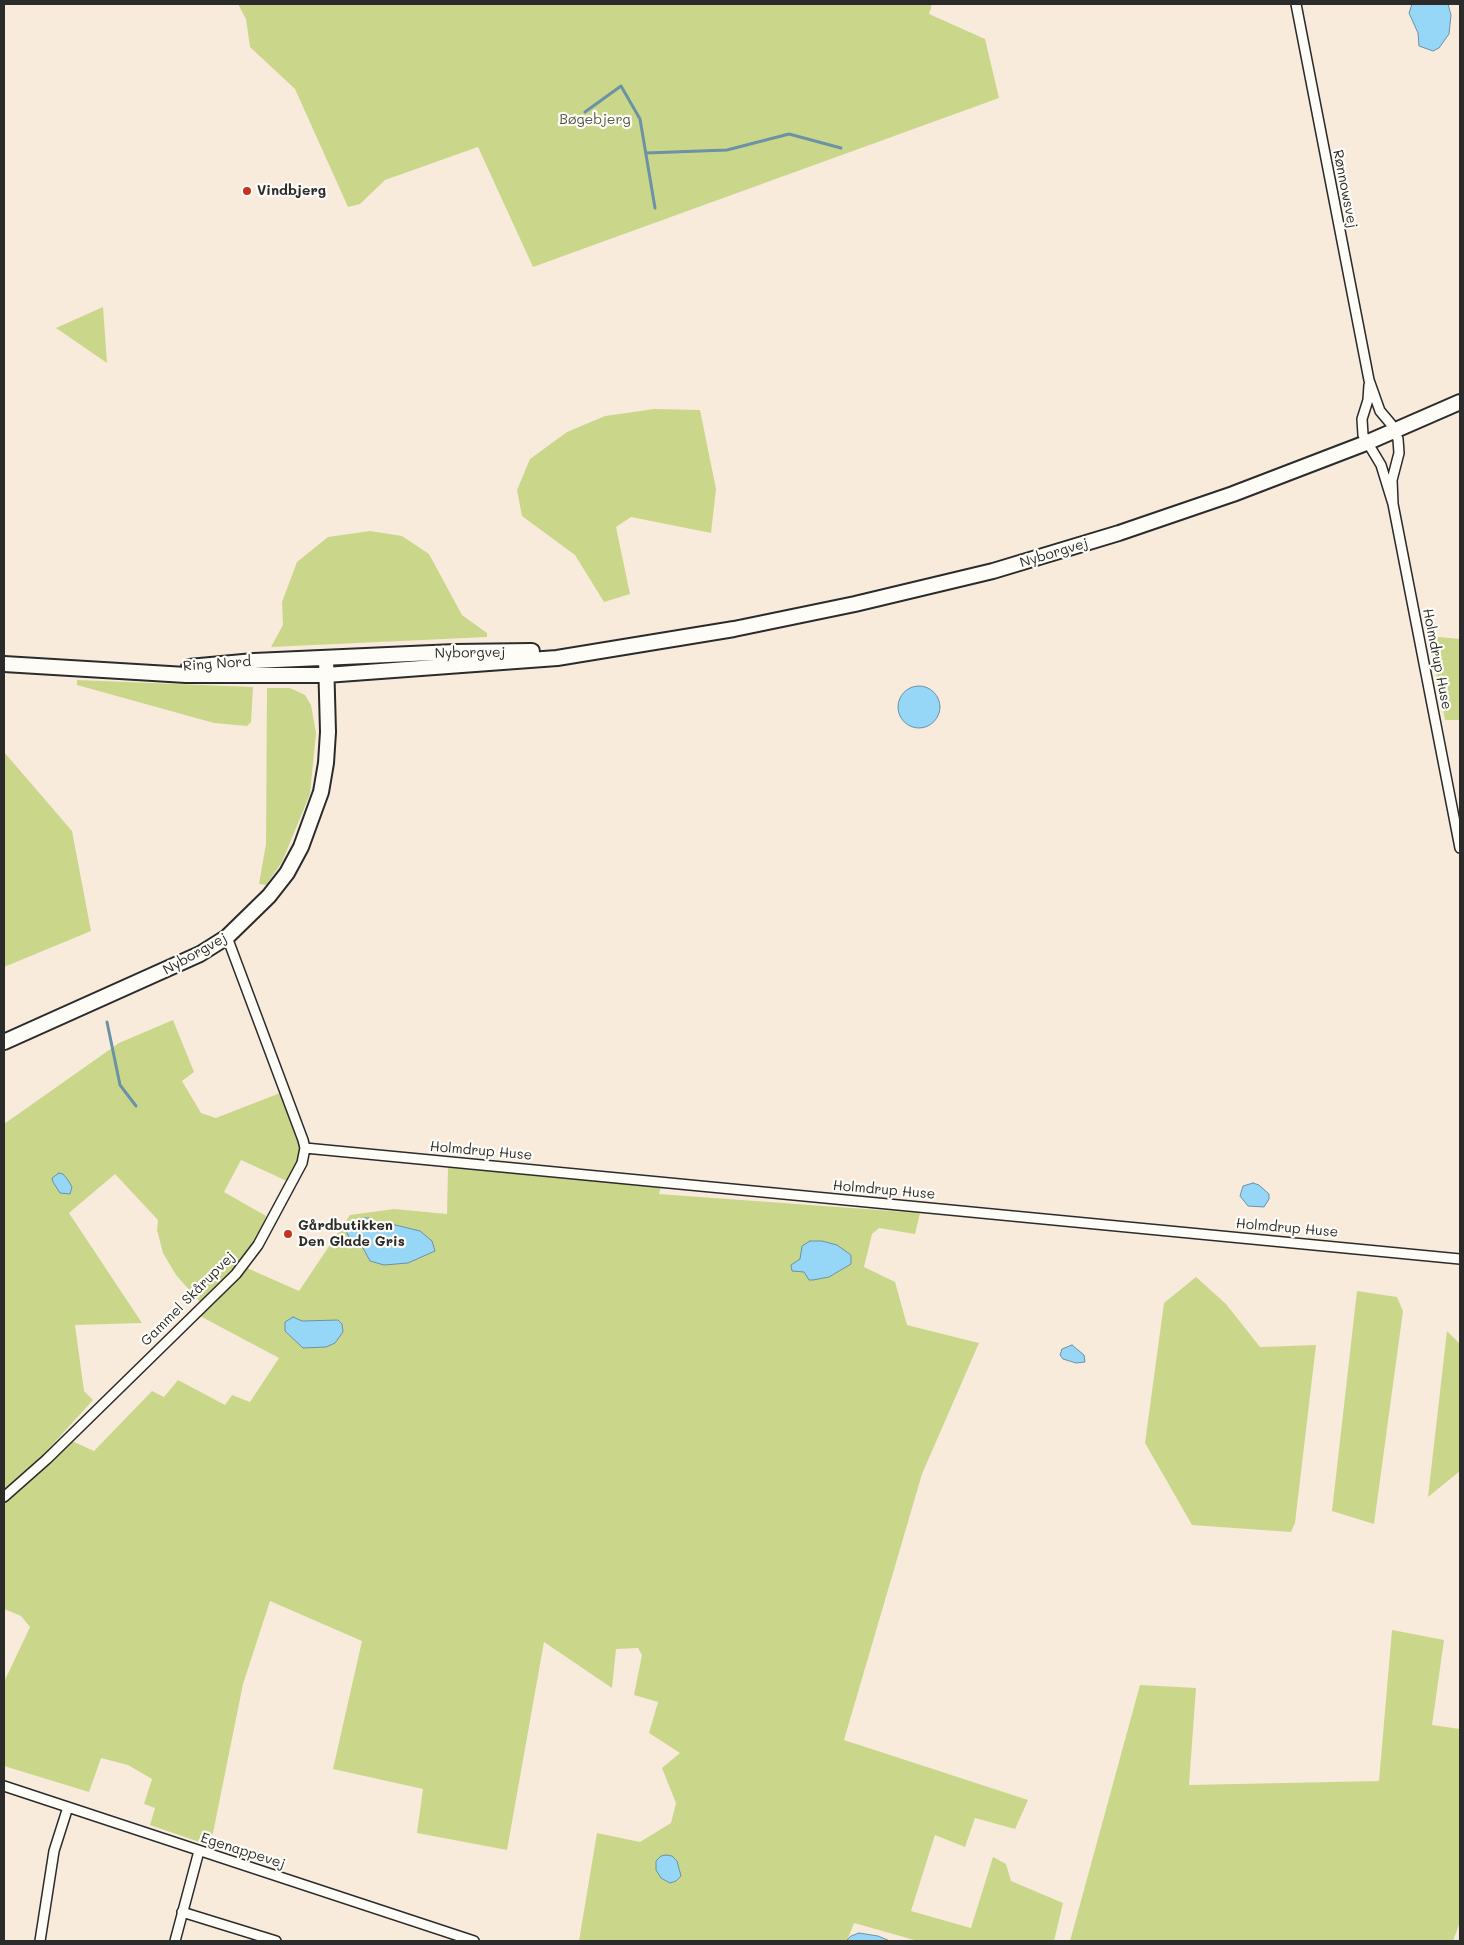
<!DOCTYPE html>
<meta charset="utf-8">
<style>
body{margin:0}
#map{position:relative;width:1464px;height:1945px;overflow:hidden;background:#f8ebdc;font-family:Mali,sans-serif}
canvas{display:block}
.frame{position:absolute;inset:0;border:5px solid #2b2b2b;pointer-events:none}
</style>
<div id="map">
<canvas width="1464" height="1945"></canvas>
<div class="frame"></div>
</div>
<script>
const c = document.querySelector('canvas').getContext('2d');
c.lineJoin = 'round';
function paint(path, color) {
  c.fillStyle = color;
  c.fill(path, 'evenodd');
}
function poly(rows) {
  const path = new Path2D();
  for (const r of rows) {
    if (r.length === 3) {
      path.moveTo(r[0] + r[2], r[1]);
      path.arc(r[0], r[1], r[2], 0, 2 * Math.PI);
      continue;
    }
    path.moveTo(r[0], r[1]);
    for (let i = 2; i < r.length; i += 2) path.lineTo(r[i], r[i + 1]);
  }
  return path;
}
function stroke(path, color, width, dash) {
  c.strokeStyle = color;
  c.lineWidth = width;
  c.lineCap = dash ? 'butt' : 'round';
  c.setLineDash(dash || []);
  c.stroke(path);
}
function drawText(font, color, halo, rows, align = 'center') {
  c.font = font + ' Mali,sans-serif';
  c.lineWidth = 4.5;
  c.setLineDash([]);
  c.textBaseline = 'middle';
  c.strokeStyle = halo;
  c.fillStyle = color;
  for (const [text, x, y, turn = 0] of rows) {
    c.save();
    c.translate(x, y);
    c.rotate((+turn || 0) * Math.PI / 180);
    c.textAlign = isNaN(turn) ? turn : align;
    if (halo) c.strokeText(text, 0, 0);
    c.fillText(text, 0, 0);
    c.restore();
  }
}
paint(poly([
 [238,4,932,4,929,14,985,39,999,98,533,267,478,147,385,180,360,204,348,207,295,89,250,47,246,19],
 [103,307,107,363,56,328],
 [654,409,700,410,716,489,711,533,631,517,616,527,630,594,604,602,575,555,522,516,517,490,530,459,567,432,605,416],
 [370,531,402,536,429,554,462,615,487,633,487,637,271,647,283,625,282,602,297,562,328,537],
 [1429,636,1460,639,1460,720,1445,720],
 [77,680,253,687,251,722,247,726,214,723,77,685],
 [267,688,290,688,305,695,311,705,316,733,310,794,282,862,266,885,259,884,266,844],
 [4,752,72,831,91,931,4,967],
 [173,1020,194,1072,182,1081,201,1113,216,1118,280,1093,301,1144,298,1159,287,1181,241,1160,224,1192,266,1216,259,1235,235,1268,200,1302,176,1275,163,1253,157,1230,158,1220,115,1174,69,1213,142,1323,75,1325,84,1391,93,1400,35,1464,4,1491,4,1124,119,1043],
 [448,1167,661,1186,659,1194,920,1213,915,1234,879,1228,872,1234,864,1267,895,1282,907,1325,979,1343,922,1474,844,1740,1028,1800,1015,1829,975,1818,965,1847,935,1835,911,1911,971,1928,993,1857,1006,1864,1011,1881,1063,1903,1054,1941,918,1941,854,1923,847,1941,579,1941,597,1833,640,1842,671,1823,676,1803,662,1768,680,1753,649,1733,658,1702,634,1695,642,1655,638,1648,616,1649,612,1688,544,1642,507,1850,417,1833,423,1789,333,1769,362,1641,270,1601,243,1684,213,1833,208,1845,150,1825,155,1808,144,1804,152,1779,128,1765,101,1758,89,1792,4,1766,4,1682,30,1627,21,1616,4,1609,4,1504,40,1473,72,1441,94,1451,152,1391,164,1397,178,1380,225,1405,232,1395,250,1402,279,1358,200,1316,247,1268,299,1291,350,1215,394,1209,447,1214],
 [1196,1277,1226,1304,1260,1347,1316,1345,1295,1523,1291,1532,1192,1525,1145,1443,1164,1303],
 [1357,1291,1397,1297,1403,1311,1374,1524,1332,1511],
 [1447,1331,1460,1344,1460,1471,1428,1497],
 [1392,1630,1444,1640,1432,1725,1460,1729,1460,1922,1453,1941,1070,1941,1140,1685,1196,1688,1189,1785,1379,1781]
]), '#cad78a');
const water = poly([
 [1412,4,1448,4,1451,15,1449,34,1439,48,1433,51,1419,46,1418,33,1409,13,1412,4],
 [919,707,21],
 [59,1173,63,1174,68,1180,72,1187,70,1194,60,1193,53,1182,52,1178,59,1173],
 [1253,1183,1259,1185,1269,1194,1269,1199,1264,1207,1248,1206,1240,1196,1243,1186,1253,1183],
 [364,1218,369,1218,378,1225,387,1223,420,1231,432,1241,435,1251,408,1263,384,1265,370,1261,363,1248,349,1237,345,1229,350,1222,358,1222,364,1218],
 [810,1241,822,1241,837,1245,851,1255,851,1264,829,1277,813,1280,809,1280,804,1272,792,1271,791,1265,800,1259,802,1246,810,1241],
 [293,1317,302,1321,338,1320,342,1324,343,1332,335,1343,326,1347,303,1348,285,1331,285,1322,293,1317],
 [1072,1345,1084,1355,1085,1362,1076,1363,1063,1359,1060,1355,1062,1349,1072,1345],
 [666,1855,672,1856,677,1861,681,1876,676,1881,670,1883,661,1878,656,1870,656,1861,661,1856,666,1855],
 [859,1933,878,1936,890,1941,846,1941,851,1936,859,1933]
]);
paint(water, '#96d6f7');
stroke(water, '#6b92a5', 1);
stroke(poly([
 [585,112,621,86,640,119,655,208],
 [646,153,727,150,789,134,841,148],
 [107,1022,120,1085,136,1106]
]), '#6b92a5', 3);
const street = poly([
 [1296,4,1369,380,1380,411,1391,424,1398,439,1399,453,1392,480,1393,504],
 [1369,385,1368,400,1362,419,1363,435,1381,465,1393,504,1460,848],
 [305,1148,1460,1259],
 [4,1497,47,1459,236,1274,258,1245,302,1163,305,1148,303,1140,227,937],
 [4,1786,474,1941],
 [182,1912,276,1941],
 [40,1941,54,1851,68,1807],
 [175,1941,199,1851]
]);
const secondary = poly([
 [4,664,186,675,326,675,557,658,734,629,855,604,993,571,1119,533,1233,494,1366,443,1460,402],
 [189,667,254,661,455,652,532,651],
 [4,1042,200,954,227,937,269,896,287,873,301,847,321,792,326,763,328,732,326,658]
]);
stroke(street, '#2b2b2b', 12);
stroke(secondary, '#2b2b2b', 18);
stroke(street, '#fdfcf7', 9);
stroke(secondary, '#fdfcf7', 14);
for (const [x, y, r, color] of [
 [247,191,5,"#c8321e"],
 [288,1234,5,"#c8321e"]
]) {
  const dot = new Path2D();
  dot.arc(x, y, r, 0, 2 * Math.PI);
  c.fillStyle = color;
  c.fill(dot);
  stroke(dot, '#fdfcf7', 2);
}
drawText('14px', '#535643', '#fdfcf7', [
 ["Bøgebjerg",595,120]
]);
drawText('14px', '#2b2b2b', '#fdfcf7', [
 ["Rønnowsvej",1345,189,79],
 ["Nyborgvej",1054,553,-17],
 ["Nyborgvej",470,653,-1],
 ["Holmdrup Huse",1437,659,79],
 ["Ring Nord",217,664,-4],
 ["Nyborgvej",195,954,-29],
 ["Holmdrup Huse",481,1151,5],
 ["Holmdrup Huse",884,1190,5],
 ["Holmdrup Huse",1287,1228,5],
 ["Gammel Skårupvej",188,1299,-45],
 ["Egenappevej",243,1851,18]
]);
drawText('bold 14px', '#2b2b2b', '#fdfcf7', [
 ["Vindbjerg",257,191],
 ["Gårdbutikken",298,1226],
 ["Den Glade Gris",298,1242]
], 'left');
</script>
